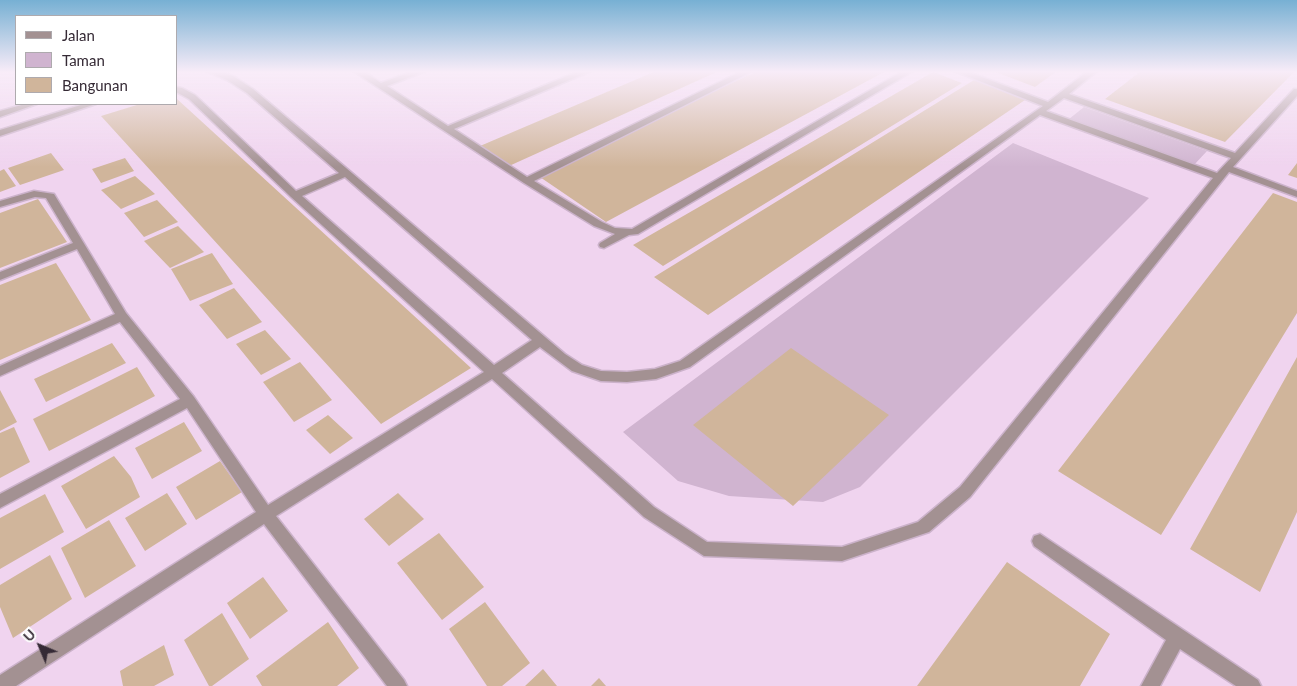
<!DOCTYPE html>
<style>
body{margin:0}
#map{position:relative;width:1297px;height:686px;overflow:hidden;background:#f0d4ef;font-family:Lato,sans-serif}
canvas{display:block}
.legend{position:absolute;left:15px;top:15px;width:162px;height:90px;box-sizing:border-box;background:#fff;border:1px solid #aeaaae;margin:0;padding:6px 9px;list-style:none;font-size:15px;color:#352a35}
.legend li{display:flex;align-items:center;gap:10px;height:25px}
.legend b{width:25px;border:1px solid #aeaaae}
.north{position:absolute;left:15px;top:621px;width:50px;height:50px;-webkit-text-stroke:4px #fff;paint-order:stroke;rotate:315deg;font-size:14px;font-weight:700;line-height:20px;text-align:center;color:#352a35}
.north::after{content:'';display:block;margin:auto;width:18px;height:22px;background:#352a35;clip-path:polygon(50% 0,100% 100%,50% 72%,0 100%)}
</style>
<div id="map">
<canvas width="1297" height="686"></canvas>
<ul class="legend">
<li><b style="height:6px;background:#a39192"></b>Jalan</li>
<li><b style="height:14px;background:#d0b4d0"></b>Taman</li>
<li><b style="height:14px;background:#d0b59b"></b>Bangunan</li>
</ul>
<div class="north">U</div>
</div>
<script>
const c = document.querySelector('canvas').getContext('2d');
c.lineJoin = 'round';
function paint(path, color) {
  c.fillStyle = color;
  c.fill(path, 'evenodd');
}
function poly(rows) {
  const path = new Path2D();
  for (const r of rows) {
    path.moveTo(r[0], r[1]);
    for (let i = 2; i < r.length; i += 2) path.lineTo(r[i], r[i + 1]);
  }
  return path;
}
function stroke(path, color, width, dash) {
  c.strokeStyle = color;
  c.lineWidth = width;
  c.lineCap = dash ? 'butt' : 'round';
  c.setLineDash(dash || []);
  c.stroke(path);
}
paint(poly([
 [1084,107,1207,151,1194,165,1069,119],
 [1013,143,1149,198,860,487,823,502,729,496,678,481,623,432]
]), '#d0b4d0');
paint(poly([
 [656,71,719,71,509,166,480,146],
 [757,71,886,71,606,222,537,175],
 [993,71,1057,71,1035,87],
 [1141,71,1295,71,1225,142,1105,99],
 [933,72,962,83,663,266,633,245],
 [974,80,1025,100,708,315,654,277],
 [176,98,471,368,381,424,101,116,140,104,176,104],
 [51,153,64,170,20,185,8,168],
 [125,158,134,171,101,183,92,169],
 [1297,163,1297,178,1288,175],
 [4,169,16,186,0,192,0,171],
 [135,176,155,194,121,209,101,190],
 [1273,193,1297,202,1297,313,1161,535,1058,471],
 [38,199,67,242,0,268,0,213],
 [157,200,178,222,144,237,124,213],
 [178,226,204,252,170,268,144,241],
 [212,253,233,284,190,301,171,269],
 [56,263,91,320,0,360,0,285],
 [234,288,262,322,227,339,199,305],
 [265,330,291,359,261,375,236,344],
 [112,343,126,363,46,402,34,379],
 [791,348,889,415,793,506,693,425],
 [1297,357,1297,512,1260,592,1190,549],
 [300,362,332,400,294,422,263,382],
 [137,367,155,396,49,451,33,419],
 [0,390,17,422,0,431],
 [328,415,353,438,330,454,306,430],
 [184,422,202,451,152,479,135,448],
 [14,427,30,462,0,478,0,433],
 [114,456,131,477,140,497,86,529,61,486],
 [220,461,242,492,196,520,176,487],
 [167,493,187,524,145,551,125,518],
 [398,493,424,519,389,546,364,519],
 [45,494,64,532,0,569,0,518],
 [109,520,136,566,85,598,61,548],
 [439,533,484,587,442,620,397,563],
 [50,555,72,599,13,638,0,607,0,585],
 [1007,562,1110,634,1080,686,917,686],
 [263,577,288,611,250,639,227,603],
 [485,602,530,663,502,686,487,686,449,629],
 [222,613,249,659,212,686,209,686,184,640],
 [328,622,359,668,337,686,262,686,256,676],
 [164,645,174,675,154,686,123,686,120,671],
 [543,669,557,686,525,686],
 [599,678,606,686,591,686]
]), '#d0b59b');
const street = poly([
 [206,71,219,71,233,76,253,89,565,354,582,365,601,371,627,372,655,369,680,361,1043,106,954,71,966,71,1048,102,1088,71,1097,71,1069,94,1235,153,1294,89,1297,89,1297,96,1233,167,1297,191,1297,197,1229,172,970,497,929,532,842,561,704,556,644,517,492,379,276,516,404,680,407,686,387,686,264,524,16,686,0,686,0,675,256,512,187,408,0,508,0,494,180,399,120,322,0,376,0,366,115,314,77,249,0,280,0,272,73,243,46,198,35,197,0,207,0,201,34,191,54,194,126,313,194,397,268,505,484,372,291,197,189,99,176,92,176,87,182,88,195,95,296,191,339,173,247,93,227,80,206,71],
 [1064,98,1231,158,1217,173,1046,111,1064,98],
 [1040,115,1213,178,960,487,918,522,842,547,707,542,654,507,502,373,540,347,572,371,601,381,627,382,656,379,690,367,1040,115],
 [345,177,532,340,494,365,302,196,345,177],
 [353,71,363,71,381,83,413,71,426,71,387,86,448,126,579,71,591,71,454,129,527,177,742,71,753,71,534,181,602,222,615,228,632,229,903,71,913,71,638,234,629,235,604,248,600,247,599,245,600,243,615,234,594,226,524,183,353,71],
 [25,104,37,104,0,117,0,111,25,104],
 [84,104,96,104,0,136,0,130,84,104],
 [1040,534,1258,680,1261,686,1236,686,1180,649,1160,686,1141,686,1166,640,1034,546,1032,541,1034,536,1040,534]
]);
stroke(street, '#cbb2ca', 3);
paint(street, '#a39192');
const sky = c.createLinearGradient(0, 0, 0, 167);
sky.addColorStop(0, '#77b0d3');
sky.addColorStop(0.43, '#f8ecf8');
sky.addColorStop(1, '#f8ecf800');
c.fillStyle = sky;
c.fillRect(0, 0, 1297, 167);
</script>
